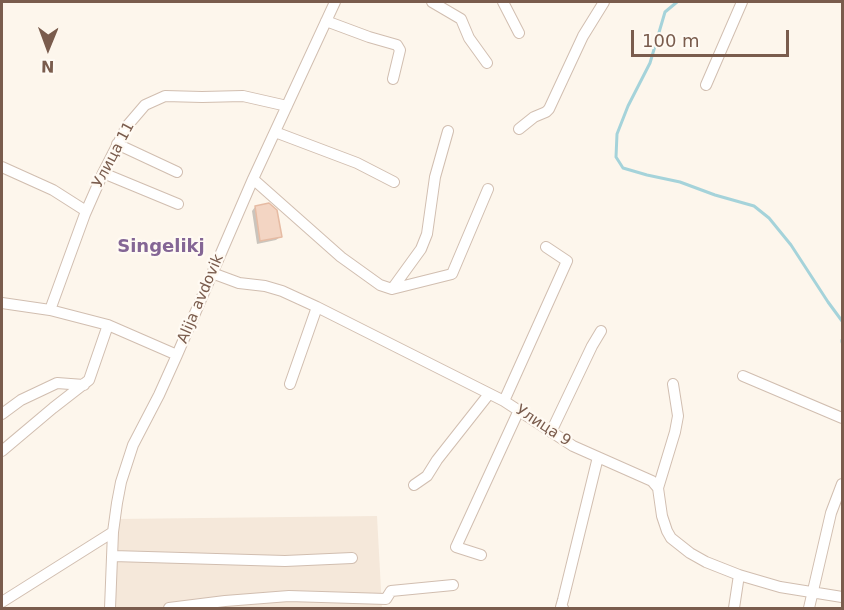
<!DOCTYPE html>
<meta charset="utf-8">
<style>
body{margin:0}
#map{position:relative;width:844px;height:610px;overflow:hidden;background:#fdf6ec;font-family:"DejaVu Sans",sans-serif}
canvas{display:block}
.frame{position:absolute;inset:0;border:3px solid #7a5c4d;pointer-events:none}
.north{position:absolute;left:18px;top:18px;width:60px;height:60px;-webkit-text-stroke:4px #fffaf3;paint-order:stroke;rotate:181deg;font-size:16px;font-weight:700;line-height:24px;text-align:center;color:#7a5c4d}
.north::after{content:'';display:block;margin:auto;width:21px;height:27px;background:#7a5c4d;clip-path:polygon(50% 0,100% 100%,50% 72%,0 100%)}
.scale{position:absolute;left:631px;top:30px;width:158px;height:27px;box-sizing:border-box;border:3px solid #7a5c4d;border-top:0;padding-left:8px;font-size:18px;line-height:21px;white-space:nowrap;color:#7a5c4d;-webkit-text-stroke:4px #fffaf3;paint-order:stroke}
</style>
<div id="map">
<canvas width="844" height="610"></canvas>
<div class="frame"></div>
<div class="north">N</div>
<div class="scale">100 m</div>
</div>
<script>
const c = document.querySelector('canvas').getContext('2d');
c.lineJoin = 'round';
function paint(path, color) {
  c.fillStyle = color;
  c.fill(path, 'evenodd');
}
function poly(rows) {
  const path = new Path2D();
  for (const r of rows) {
    path.moveTo(r[0], r[1]);
    for (let i = 2; i < r.length; i += 2) path.lineTo(r[i], r[i + 1]);
  }
  return path;
}
function stroke(path, color, width, dash) {
  c.strokeStyle = color;
  c.lineWidth = width;
  c.lineCap = dash ? 'butt' : 'round';
  c.setLineDash(dash || []);
  c.stroke(path);
}
function drawText(font, color, halo, rows, align = 'center') {
  c.font = font + ' "DejaVu Sans",sans-serif';
  c.lineWidth = 4.5;
  c.setLineDash([]);
  c.textBaseline = 'middle';
  c.strokeStyle = halo;
  c.fillStyle = color;
  for (const [text, x, y, turn = 0] of rows) {
    c.save();
    c.translate(x, y);
    c.rotate((+turn || 0) * Math.PI / 180);
    c.textAlign = isNaN(turn) ? turn : align;
    if (halo) c.strokeText(text, 0, 0);
    c.fillText(text, 0, 0);
    c.restore();
  }
}
paint(poly([
 [377,516,382,608,106,608,116,519]
]), '#f5e8da');
paint(poly([
 [255,207,280,237,276,240,257,244,252,211]
]), '#0003');
stroke(poly([
 [677,2,665,12,650,63,628,106,617,134,616,157,623,168,647,175,680,182,715,195,754,206,769,218,791,245,828,302,842,321],
 [842,340,842,342]
]), '#a5d3da', 3);
const building = poly([
 [269,203,277,210,282,237,260,241,255,206,269,203]
]);
paint(building, '#f3d5c3');
stroke(building, '#e6bba3', 1.5);
const minor = poly([
 [432,2,461,19,469,38,487,63],
 [503,2,519,33],
 [326,21,369,37,397,45,400,50,393,79],
 [706,85,742,2],
 [519,129,534,117,546,112,549,109,583,36,604,2],
 [275,132,357,163,394,182],
 [117,144,177,172],
 [2,167,53,190,86,211],
 [103,173,178,204],
 [253,179,341,257,380,285,392,289,452,274,488,189],
 [212,273,239,283,265,286,282,291,317,307,504,401,573,446,652,481,658,488,662,516,667,531,671,538,690,553,706,562,739,575,780,587,842,597],
 [392,289,421,249,427,234,435,177,448,131],
 [2,303,50,310,108,325,177,355],
 [50,310,85,214,103,173,127,126,145,105,165,96,202,97,243,96,287,106],
 [743,376,842,418],
 [290,384,317,307],
 [504,401,567,261,546,247],
 [2,414,21,400,57,383,84,385],
 [551,432,592,346,601,331],
 [2,451,53,408,89,380,108,325],
 [414,485,427,476,437,460,489,394],
 [658,488,675,432,678,416,673,384],
 [481,555,456,547,519,410],
 [113,556,285,561,352,558],
 [2,602,113,532],
 [110,608,113,532,117,503,121,482,133,445,159,395,177,355,253,179,335,2],
 [169,608,225,601,289,596,386,599,391,591,453,585],
 [563,608,561,607,563,600,598,457],
 [734,608,739,575],
 [809,608,831,513,842,484]
]);
stroke(minor, '#d1beb0', 12);
stroke(minor, '#fff', 10);
drawText('15px', '#7a5c4d', '#fffaf3', [
 ["Улица 11",114,155,-62],
 ["Alija avdovik",201,299,-67],
 ["Улица 9",543,426,33]
]);
drawText('bold 18px', '#846695', '#fffaf3', [
 ["Singelikj",161,247]
]);
</script>
